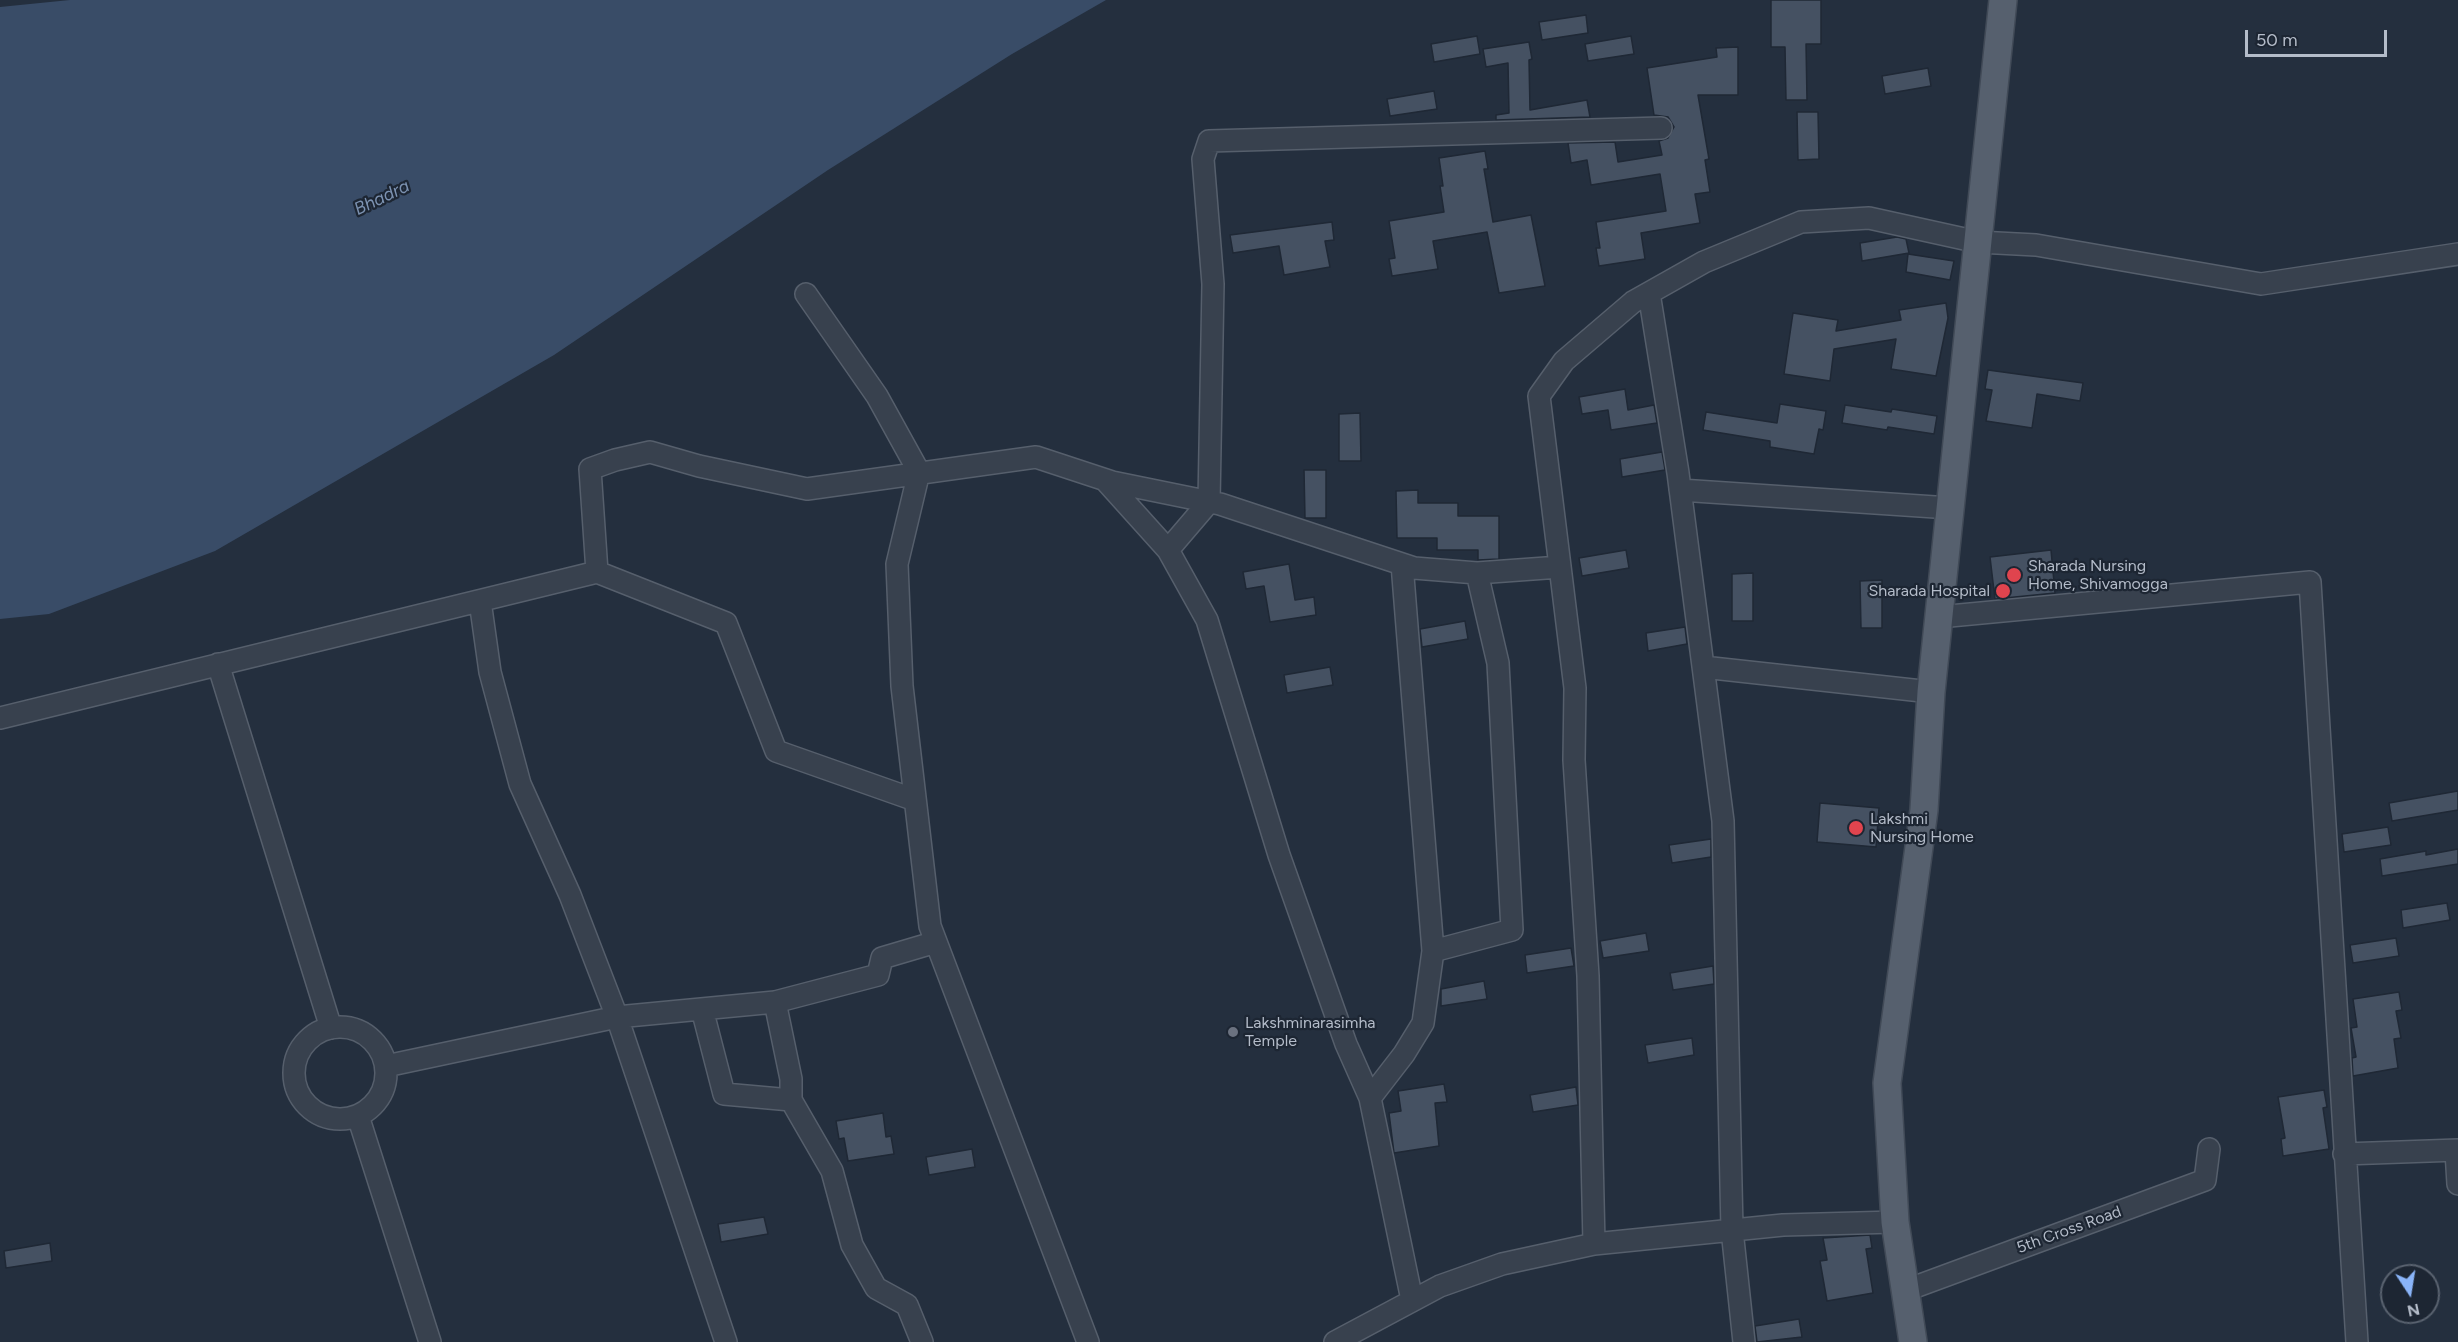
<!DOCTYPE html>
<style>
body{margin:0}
#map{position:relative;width:2458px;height:1342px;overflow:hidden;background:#242f3e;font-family:Figtree,sans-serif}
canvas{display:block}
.north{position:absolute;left:2380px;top:1264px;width:60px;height:60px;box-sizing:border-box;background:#1d2633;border:2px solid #59626f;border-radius:50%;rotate:168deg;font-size:16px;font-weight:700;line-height:24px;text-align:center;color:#b4bcc9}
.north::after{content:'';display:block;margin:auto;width:21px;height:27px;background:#8ab4f8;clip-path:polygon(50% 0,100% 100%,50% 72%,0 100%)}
.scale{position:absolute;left:2245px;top:30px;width:142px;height:27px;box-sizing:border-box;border:3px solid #b4bcc9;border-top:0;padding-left:8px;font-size:18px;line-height:21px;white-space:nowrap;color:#b4bcc9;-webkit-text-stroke:4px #1d2633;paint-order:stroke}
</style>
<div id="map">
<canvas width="2458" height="1342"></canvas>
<div class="north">N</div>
<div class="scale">50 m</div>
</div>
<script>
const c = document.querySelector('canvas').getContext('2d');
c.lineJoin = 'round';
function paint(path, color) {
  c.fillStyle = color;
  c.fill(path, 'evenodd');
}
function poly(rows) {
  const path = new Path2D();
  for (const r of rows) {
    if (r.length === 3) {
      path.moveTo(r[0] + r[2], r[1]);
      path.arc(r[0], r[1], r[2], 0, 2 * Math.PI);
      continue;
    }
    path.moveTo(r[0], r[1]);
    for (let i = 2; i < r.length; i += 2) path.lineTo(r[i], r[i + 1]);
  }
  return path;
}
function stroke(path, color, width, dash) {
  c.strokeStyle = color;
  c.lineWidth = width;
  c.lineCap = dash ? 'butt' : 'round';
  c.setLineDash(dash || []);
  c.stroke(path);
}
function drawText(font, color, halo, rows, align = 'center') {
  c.font = font + ' Figtree,sans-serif';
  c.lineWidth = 4.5;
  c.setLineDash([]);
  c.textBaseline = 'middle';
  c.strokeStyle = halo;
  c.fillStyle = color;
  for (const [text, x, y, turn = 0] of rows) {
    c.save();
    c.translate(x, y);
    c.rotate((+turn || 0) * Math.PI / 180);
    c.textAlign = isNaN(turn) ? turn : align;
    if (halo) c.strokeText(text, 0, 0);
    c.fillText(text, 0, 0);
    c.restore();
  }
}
paint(poly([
 [70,0,1106,0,1012,54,828,170,554,355,215,551,49,614,0,619,0,7]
]), '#394c67');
const building = poly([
 [1771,0,1821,0,1821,44,1806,44,1807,100,1786,100,1785,47,1771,47,1771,0],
 [1586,15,1588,33,1542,40,1539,22,1586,15],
 [1477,36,1480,54,1434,62,1431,44,1477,36],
 [1631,36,1634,54,1588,61,1585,44,1631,36],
 [1529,42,1532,59,1529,60,1530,110,1587,100,1590,117,1496,120,1496,115,1509,113,1508,63,1486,67,1483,49,1529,42],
 [1738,47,1738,95,1698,95,1709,159,1705,160,1710,192,1695,194,1700,223,1641,233,1645,259,1599,266,1596,248,1600,248,1596,222,1666,211,1660,174,1591,185,1587,160,1571,163,1568,143,1615,142,1618,162,1662,155,1659,141,1668,138,1674,127,1668,117,1654,115,1647,68,1717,57,1716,48,1738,47],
 [1928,68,1931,86,1885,94,1882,76,1928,68],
 [1434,91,1437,109,1390,116,1387,99,1434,91],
 [1797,112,1818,112,1819,159,1798,160,1797,112],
 [1485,151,1488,169,1484,169,1493,222,1531,215,1545,286,1499,293,1487,232,1433,241,1438,269,1392,276,1389,259,1395,258,1389,221,1444,212,1440,186,1443,186,1439,158,1485,151],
 [1332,222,1334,240,1325,241,1330,267,1284,275,1279,246,1233,253,1230,235,1332,222],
 [1897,237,1906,239,1909,253,1862,261,1860,243,1897,237],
 [1908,254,1954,261,1950,280,1906,272,1908,254],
 [1946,303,1948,318,1936,376,1891,369,1896,339,1834,349,1830,381,1784,374,1793,313,1838,320,1836,331,1901,320,1899,310,1946,303],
 [1988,370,2083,383,2080,401,2037,394,2032,428,1986,421,1992,390,1985,389,1988,370],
 [1625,389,1628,410,1654,405,1657,423,1611,430,1608,410,1582,414,1579,397,1625,389],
 [1780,404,1826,411,1823,430,1819,429,1814,454,1770,447,1770,441,1703,430,1706,412,1777,423,1780,404],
 [1845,405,1891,412,1892,409,1937,416,1934,434,1888,427,1887,430,1842,423,1845,405],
 [1360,413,1361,461,1339,461,1339,414,1360,413],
 [1662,452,1665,470,1622,477,1620,459,1662,452],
 [1304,470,1326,470,1326,518,1305,518,1304,470],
 [1418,490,1418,503,1458,503,1458,516,1499,516,1499,559,1478,560,1478,550,1437,550,1437,538,1397,538,1396,491,1418,490],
 [1626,550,1629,568,1582,576,1579,558,1626,550],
 [2051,550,2055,593,1995,599,1990,557,2051,550],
 [1289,564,1295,600,1314,597,1316,615,1270,622,1264,586,1246,589,1243,572,1289,564],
 [1753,573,1753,621,1732,621,1732,574,1753,573],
 [1882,580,1882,628,1861,628,1860,581,1882,580],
 [1465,621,1468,639,1422,647,1420,629,1465,621],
 [1685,627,1687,644,1648,651,1646,633,1685,627],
 [1330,667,1333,685,1287,693,1284,675,1330,667],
 [2458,791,2458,810,2392,821,2389,803,2458,791],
 [1820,803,1879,808,1876,847,1817,842,1820,803],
 [2388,827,2391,845,2344,852,2342,834,2388,827],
 [1711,839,1711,857,1672,863,1669,845,1711,839],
 [2458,849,2458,864,2382,876,2380,859,2426,851,2426,855,2458,849],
 [2447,903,2450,920,2403,928,2401,910,2447,903],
 [1646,933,1649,951,1603,958,1600,941,1646,933],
 [2396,938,2399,956,2353,963,2350,945,2396,938],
 [1571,948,1574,966,1527,973,1525,955,1571,948],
 [1713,966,1714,984,1673,990,1670,973,1713,966],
 [1484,981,1487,999,1441,1006,1441,989,1484,981],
 [2399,992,2402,1010,2396,1011,2401,1038,2394,1039,2398,1068,2353,1076,2352,1058,2356,1057,2351,1028,2357,1027,2353,999,2399,992],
 [1692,1038,1694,1055,1648,1063,1645,1045,1692,1038],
 [1444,1084,1447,1102,1435,1103,1439,1146,1394,1153,1389,1113,1401,1111,1398,1091,1444,1084],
 [1576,1087,1578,1105,1533,1112,1530,1095,1576,1087],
 [2324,1090,2327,1107,2323,1108,2329,1149,2283,1156,2281,1139,2285,1138,2278,1097,2324,1090],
 [883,1113,886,1137,891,1136,894,1154,848,1161,844,1138,839,1139,836,1121,883,1113],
 [972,1149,975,1167,929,1175,926,1157,972,1149],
 [764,1217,768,1234,721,1242,718,1224,764,1217],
 [1870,1235,1872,1248,1866,1249,1873,1293,1827,1301,1820,1261,1827,1260,1823,1238,1870,1235],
 [50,1243,52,1261,6,1268,4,1251,50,1243],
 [1799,1319,1802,1337,1757,1342,1755,1326,1799,1319]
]);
paint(building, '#455162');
stroke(building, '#1f2835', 1.5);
const minor = poly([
 [1649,293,1678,473,1723,821,1732,1230,1744,1342],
 [806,294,877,396,919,472,897,564,902,686,930,926,1088,1342],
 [1105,480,1168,550,1207,620,1279,855,1346,1044,1370,1098,1412,1300],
 [1680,490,1950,508],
 [1168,550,1209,502,1213,284,1203,159,1209,141,1661,128],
 [1402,564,1433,951],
 [597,572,590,469,615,460,650,452,699,466,807,489,1036,457,1112,482,1220,504,1414,568,1477,573,1560,567],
 [480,601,490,672,520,784,570,895,617,1017,726,1342],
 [1939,617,2310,582,2357,1342],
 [218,664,331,1028],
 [1703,667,1931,692],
 [0,718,597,572,726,623,776,751,915,800],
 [775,1002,791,1079,791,1100],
 [702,1009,724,1094,791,1100,832,1171,852,1245,876,1288,907,1305,922,1342],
 [340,1073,46],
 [386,1066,617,1017,775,1002,878,975,882,958,936,942],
 [1370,1098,1404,1054,1423,1023,1433,951,1512,930,1498,663,1477,573],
 [358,1116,430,1342],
 [2456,1151,2458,1184],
 [2344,1154,2458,1150],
 [1594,1244,1588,976,1574,760,1575,688,1539,396,1564,361,1633,302,1704,262,1801,222,1869,218,1978,242,2036,245,2261,284,2458,254],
 [1904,1291,2205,1180,2209,1149],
 [1335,1342,1440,1286,1502,1264,1594,1244,1783,1225,1895,1222]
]);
const major = poly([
 [1913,1342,1895,1222,1887,1083,1924,810,1931,692,2003,0]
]);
stroke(minor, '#565f6c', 24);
stroke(major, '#414a57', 30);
stroke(minor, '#38414e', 21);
stroke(major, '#56606e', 27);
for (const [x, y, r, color] of [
 [2014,575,8,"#e0444e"],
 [2003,591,8,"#e0444e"],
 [1856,828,8,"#e0444e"],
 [1233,1032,6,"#6b7280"]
]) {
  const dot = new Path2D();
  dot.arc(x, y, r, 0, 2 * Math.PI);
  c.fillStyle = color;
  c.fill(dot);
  stroke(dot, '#1d2633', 2);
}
drawText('16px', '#b4bcc9', '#1d2633', [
 ["Sharada Nursing",2028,566],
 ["Home, Shivamogga",2028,584],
 ["Sharada Hospital",1990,591,"right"],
 ["Lakshmi",1870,819],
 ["Nursing Home",1870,837],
 ["Lakshminarasimha",1245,1023],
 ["Temple",1245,1041]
], 'left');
drawText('16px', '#b4bcc9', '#1d2633', [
 ["5th Cross Road",2069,1230,-20]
]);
drawText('italic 18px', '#7c92b1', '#1d2633', [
 ["Bhadra",382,198,-26]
]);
</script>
